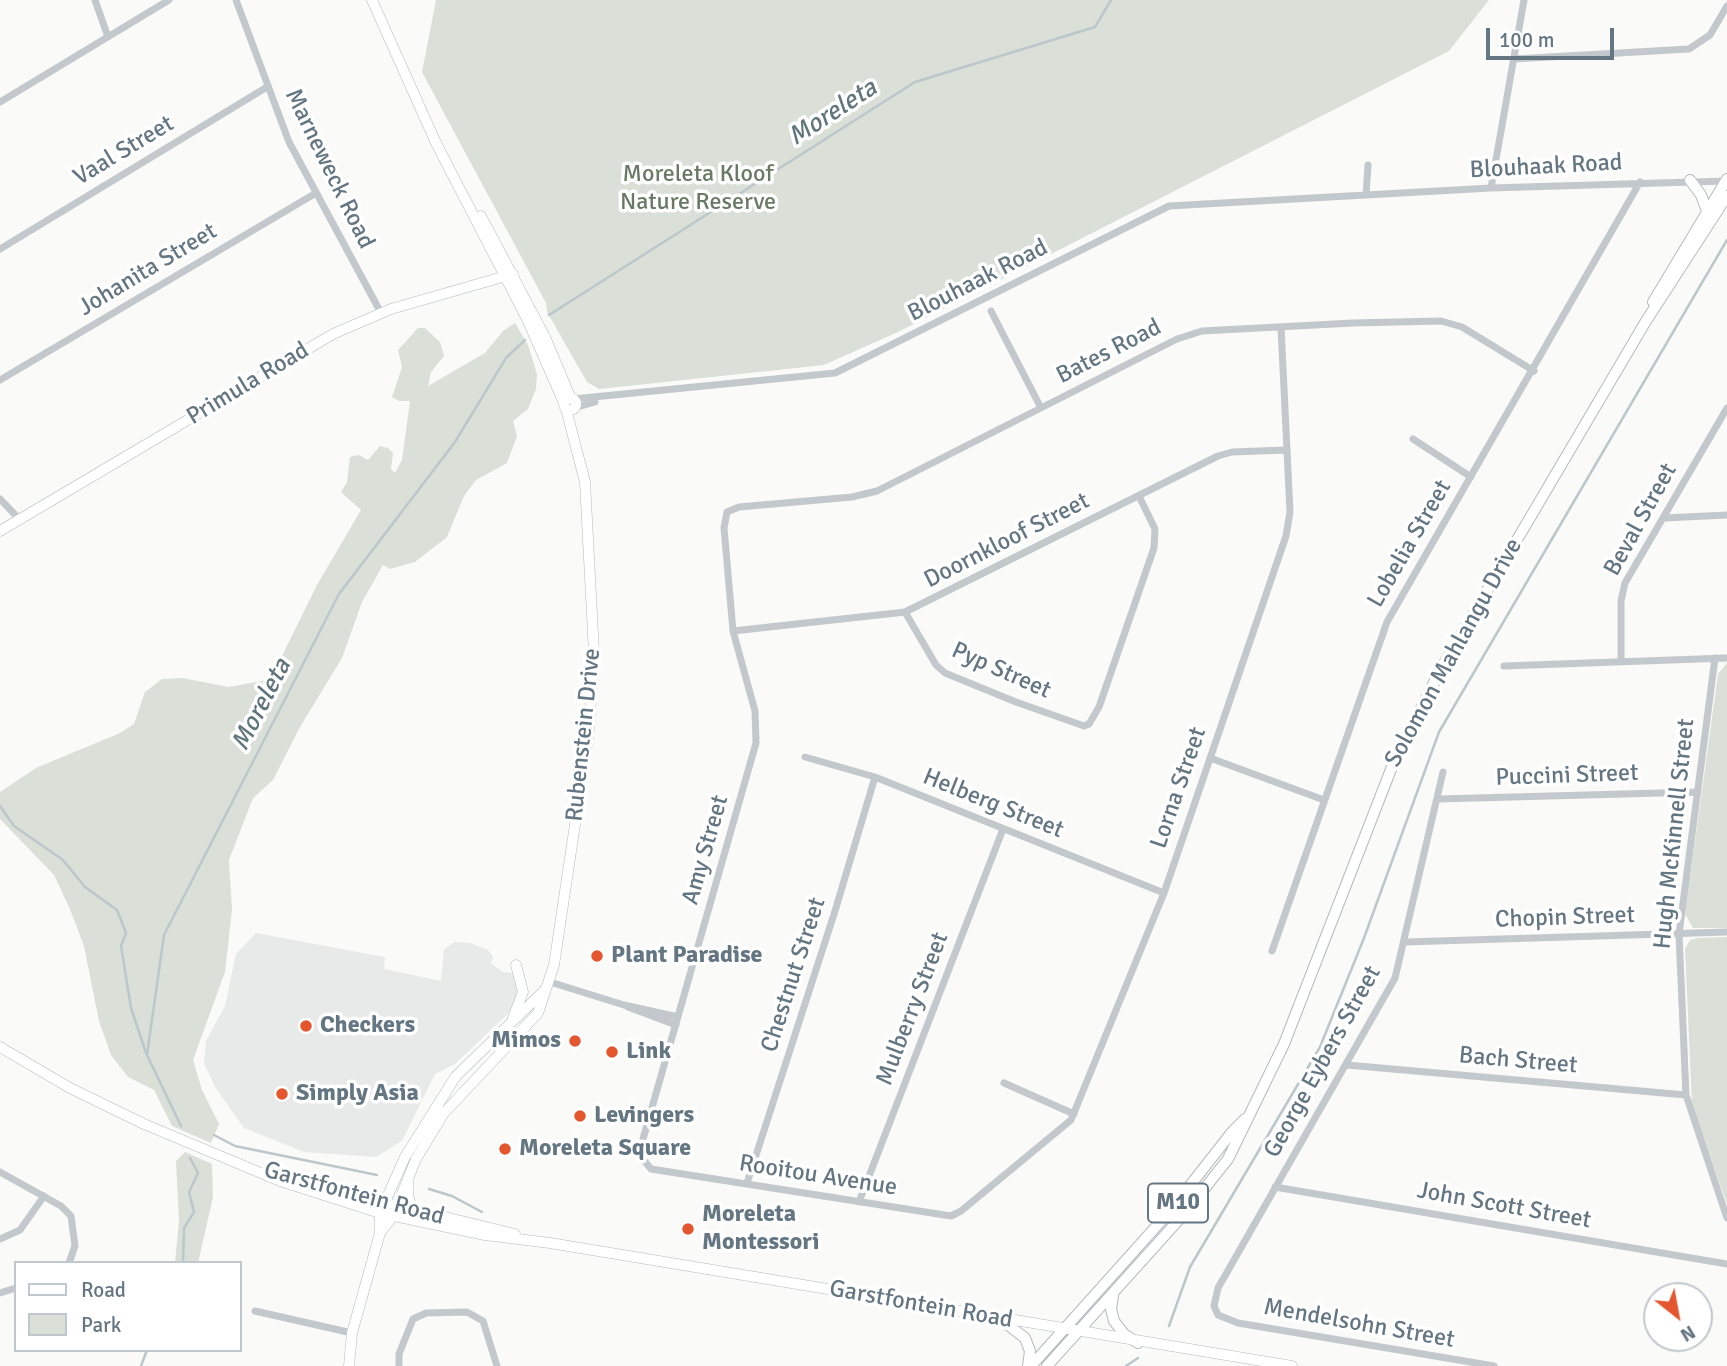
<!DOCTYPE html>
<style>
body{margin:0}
#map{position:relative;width:1727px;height:1366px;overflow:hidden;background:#fafaf8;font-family:Signika,sans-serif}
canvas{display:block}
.legend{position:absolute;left:14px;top:1261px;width:228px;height:91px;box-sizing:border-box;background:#fff;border:2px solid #c1c8cd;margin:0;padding:9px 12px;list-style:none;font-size:21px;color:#657683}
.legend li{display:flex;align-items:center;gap:14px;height:35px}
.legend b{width:35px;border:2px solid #c1c8cd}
.north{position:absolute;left:1643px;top:1282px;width:70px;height:70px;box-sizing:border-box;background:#fff;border:2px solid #c1c8cd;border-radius:50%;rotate:149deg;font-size:19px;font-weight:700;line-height:28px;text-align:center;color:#657683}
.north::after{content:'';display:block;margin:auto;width:24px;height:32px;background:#e4572e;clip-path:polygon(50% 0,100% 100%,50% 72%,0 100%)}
.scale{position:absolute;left:1486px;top:28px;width:128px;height:32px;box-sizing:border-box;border:4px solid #657683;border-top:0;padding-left:9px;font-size:21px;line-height:24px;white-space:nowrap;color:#657683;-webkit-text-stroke:5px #fff;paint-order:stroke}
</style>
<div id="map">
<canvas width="1727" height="1366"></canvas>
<ul class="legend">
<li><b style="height:9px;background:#fff"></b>Road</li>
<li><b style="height:19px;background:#dadfd7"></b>Park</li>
</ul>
<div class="north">N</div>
<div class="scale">100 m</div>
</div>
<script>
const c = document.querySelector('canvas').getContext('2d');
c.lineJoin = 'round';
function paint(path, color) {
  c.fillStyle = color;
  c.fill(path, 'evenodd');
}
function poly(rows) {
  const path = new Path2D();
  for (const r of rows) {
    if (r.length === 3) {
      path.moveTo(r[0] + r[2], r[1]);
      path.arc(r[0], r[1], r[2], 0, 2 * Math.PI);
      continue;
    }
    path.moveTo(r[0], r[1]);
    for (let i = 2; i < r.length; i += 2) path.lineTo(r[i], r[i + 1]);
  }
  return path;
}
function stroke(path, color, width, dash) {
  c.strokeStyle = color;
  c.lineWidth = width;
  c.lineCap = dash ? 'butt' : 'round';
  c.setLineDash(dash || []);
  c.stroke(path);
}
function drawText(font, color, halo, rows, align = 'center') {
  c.font = font + ' Signika,sans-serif';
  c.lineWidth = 7;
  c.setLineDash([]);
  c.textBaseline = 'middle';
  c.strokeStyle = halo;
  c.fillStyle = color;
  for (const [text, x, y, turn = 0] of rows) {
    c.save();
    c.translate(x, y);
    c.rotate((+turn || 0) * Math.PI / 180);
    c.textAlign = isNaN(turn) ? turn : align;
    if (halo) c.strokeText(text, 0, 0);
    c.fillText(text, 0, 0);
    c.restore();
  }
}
paint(poly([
 [256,933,385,957,384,969,441,981,444,949,455,942,471,943,488,950,493,957,491,963,503,972,514,973,520,991,512,1010,455,1064,435,1074,402,1141,376,1157,304,1152,244,1128,215,1087,204,1063,206,1041,225,1006,236,954]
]), '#e8e9e9');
paint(poly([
 [436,0,1489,0,1449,51,900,331,824,365,599,389,587,382,547,312,546,303,422,72],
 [515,323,528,345,537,374,536,389,528,409,513,421,517,436,507,463,476,480,464,496,447,537,415,562,390,569,383,565,362,602,342,658,300,727,273,780,253,798,229,860,232,910,225,972,193,1060,202,1090,219,1124,211,1143,172,1126,154,1090,128,1077,111,1055,99,1021,84,946,70,909,54,875,0,819,0,792,36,768,120,733,134,724,145,692,162,679,182,678,229,687,262,681,273,674,317,585,361,510,341,492,347,482,350,457,359,455,368,460,380,446,388,448,393,453,391,469,395,473,402,460,410,401,399,401,392,397,402,367,398,350,418,328,425,328,440,342,444,356,431,372,428,386,485,353,503,331],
 [1727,663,1727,928,1693,928,1685,914,1718,674],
 [1727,937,1727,1204,1692,1105,1685,949,1690,940,1697,938],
 [185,1152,212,1164,213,1197,198,1263,175,1263,179,1221,176,1161]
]), '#dadfd7');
stroke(poly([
 [549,315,915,82,1095,27,1111,0],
 [0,806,14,826,63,860,85,887,117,910,126,933,121,946,131,1008,146,1053],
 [181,1126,147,1055,164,935,339,594,455,442,506,358,525,340],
 [214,1135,235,1146,377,1175],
 [429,1189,452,1196,482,1212],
 [183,1263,184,1228,194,1212,189,1192,198,1173,190,1158],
 [1169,1326,1190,1267,1320,1047,1364,938,1439,732,1727,240],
 [141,1366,147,1350],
 [1126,1366,1138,1358]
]), '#bbc7cb', 2.5);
const secondary = poly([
 [372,0,436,143,527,319,564,403],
 [481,216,545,337,571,399],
 [570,404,6],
 [0,531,333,334,391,309,513,274],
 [513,1018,523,992,516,965],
 [0,1047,70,1088,144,1124,280,1181,380,1213,485,1235,550,1243,1292,1366],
 [408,1181,408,1196,413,1211],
 [309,1184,515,1234],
 [380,1233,393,1216,416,1159,444,1113,538,1013,554,965,589,731,594,653,585,482,566,409],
 [349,1366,352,1333,380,1233,380,1213,405,1157,456,1076,546,989]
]);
const primary = poly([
 [1690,180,1701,195,1707,211],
 [1653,302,1727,179],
 [1113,1296,1111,1309,1114,1321,1124,1334,1138,1343],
 [999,1318,1025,1338,1030,1351,1028,1366],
 [1031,1366,1170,1211,1232,1132,1245,1119],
 [1047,1366,1185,1213,1228,1159,1284,1044,1395,759,1442,667,1646,321,1727,196]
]);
stroke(secondary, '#b3babf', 11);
stroke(primary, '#b5babe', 12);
stroke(poly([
 [95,0,108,37],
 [236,0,289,142,381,313],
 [1514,59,1689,49,1710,35,1727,6],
 [0,102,169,0],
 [1491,188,1524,0],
 [1366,195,1368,165],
 [0,249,267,87],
 [991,311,1041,408],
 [1281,327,1290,512,1286,536,1164,893,1071,1120,961,1211,951,1216,651,1169,642,1158,643,1139,756,743,755,711,733,631,724,528,727,512,739,507,852,497,877,491,1177,339,1202,331,1353,323,1441,321,1462,327,1534,371],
 [0,380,316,193],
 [573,399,835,373,1169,206,1491,188,1726,181],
 [574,408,595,402],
 [1413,439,1471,477],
 [0,499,20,520],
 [1664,518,1727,515],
 [905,612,936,665,945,673,1016,702,1084,726,1089,724,1099,707,1154,548,1155,529,1139,496],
 [733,631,905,612,1218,456,1232,452,1286,450],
 [1715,658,1679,934,1686,1095,1727,1218],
 [1621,660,1621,601,1625,583,1727,408],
 [1504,666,1727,658],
 [805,757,875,777,1164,893],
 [1210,758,1324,800],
 [1443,772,1395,978,1218,1288,1214,1306,1218,1315,1238,1323,1494,1366],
 [1438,799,1698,792],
 [1405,942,1727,932],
 [1272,951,1387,622,1640,182],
 [550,982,624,1005,678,1017],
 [628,1007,676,1025],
 [1347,1065,1686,1095],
 [1004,1083,1074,1114],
 [0,1172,61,1206,71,1216,75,1246,69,1263],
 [747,1183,835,911,875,777],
 [1275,1187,1727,1264],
 [859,1202,1003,829],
 [0,1239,20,1230,44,1196],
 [0,1293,16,1288],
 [255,1311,352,1333],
 [399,1366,399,1354,413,1319,426,1313,467,1312,483,1321,497,1366]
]), '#c3c8cc', 7);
stroke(secondary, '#fff', 10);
stroke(primary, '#fff', 10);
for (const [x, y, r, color] of [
 [597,956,7,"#e4572e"],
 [306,1026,7,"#e4572e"],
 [575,1041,7,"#e4572e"],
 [612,1052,7,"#e4572e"],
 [282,1094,7,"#e4572e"],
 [580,1116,7,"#e4572e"],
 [505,1149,7,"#e4572e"],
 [688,1229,7,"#e4572e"]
]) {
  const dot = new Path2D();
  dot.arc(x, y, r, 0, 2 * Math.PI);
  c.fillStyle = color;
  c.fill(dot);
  stroke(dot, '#fff', 2.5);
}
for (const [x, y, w] of [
 [1178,1203,60]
]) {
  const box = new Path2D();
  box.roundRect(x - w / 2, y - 19.5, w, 39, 5);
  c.fillStyle = '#fff';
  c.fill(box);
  stroke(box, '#657683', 2);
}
drawText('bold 23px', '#657683', null, [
 ["M10",1178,1203]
]);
drawText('24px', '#657683', '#fff', [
 ["Vaal Street",124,151,-31],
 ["Blouhaak Road",1546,167,-3],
 ["Marneweck Road",329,169,64],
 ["Johanita Street",148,270,-31],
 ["Blouhaak Road",978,281,-27],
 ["Bates Road",1109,352,-27],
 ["Primula Road",248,384,-31],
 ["Beval Street",1641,520,-61],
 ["Doornkloof Street",1007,541,-27],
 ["Lobelia Street",1410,544,-60],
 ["Solomon Mahlangu Drive",1454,653,-61],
 ["Pyp Street",1001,671,24],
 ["Rubenstein Drive",584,735,-84],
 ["Puccini Street",1567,776,-2],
 ["Lorna Street",1179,788,-71],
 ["Helberg Street",993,804,22],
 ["Hugh McKinnell Street",1675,834,-84],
 ["Amy Street",706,850,-74],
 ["Chopin Street",1565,918,-2],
 ["Chestnut Street",794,975,-72],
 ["Mulberry Street",913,1009,-69],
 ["Bach Street",1518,1061,5],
 ["George Eybers Street",1323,1062,-61],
 ["Rooitou Avenue",818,1176,9],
 ["Garstfontein Road",354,1194,15],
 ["John Scott Street",1504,1206,10],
 ["Garstfontein Road",921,1305,10],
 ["Mendelsohn Street",1359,1324,10]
]);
drawText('24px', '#687a64', '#fff', [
 ["Moreleta Kloof",698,175],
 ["Nature Reserve",698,203]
]);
drawText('bold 24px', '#657683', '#fff', [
 ["Plant Paradise",611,956],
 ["Checkers",320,1026],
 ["Mimos",561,1041,"right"],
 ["Link",626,1052],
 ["Simply Asia",296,1094],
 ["Levingers",594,1116],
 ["Moreleta Square",519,1149],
 ["Moreleta",702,1215],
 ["Montessori",702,1243]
], 'left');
drawText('italic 26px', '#60757c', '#fff', [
 ["Moreleta",833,113,-33],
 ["Moreleta",262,705,-63]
]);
</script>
